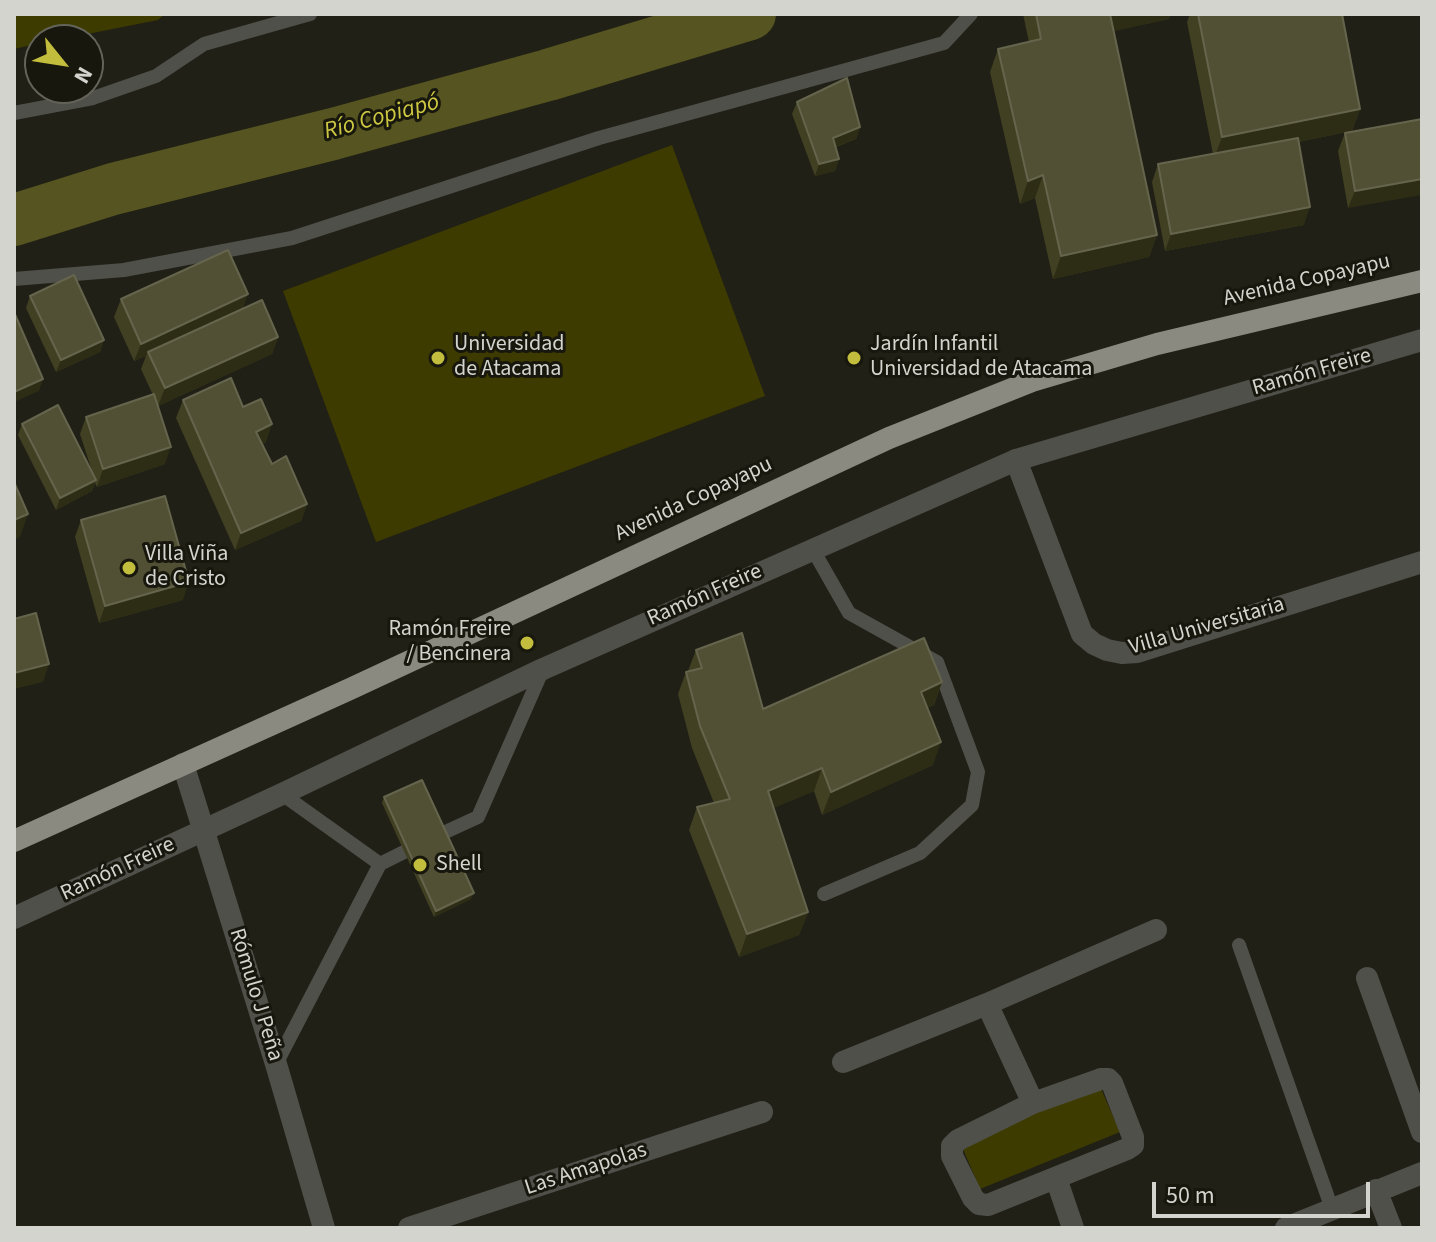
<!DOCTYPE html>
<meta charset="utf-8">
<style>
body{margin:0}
#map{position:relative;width:1436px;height:1242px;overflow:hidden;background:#202016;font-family:"Source Sans 3",sans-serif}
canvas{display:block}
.frame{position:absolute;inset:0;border:16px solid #d4d4ce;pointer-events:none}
.north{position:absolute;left:24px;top:24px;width:80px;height:80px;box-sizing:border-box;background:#17170d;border:2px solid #63635a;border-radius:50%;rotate:120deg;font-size:22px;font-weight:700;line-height:32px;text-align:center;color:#d4d4ce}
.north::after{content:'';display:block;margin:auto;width:28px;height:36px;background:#c3bd3e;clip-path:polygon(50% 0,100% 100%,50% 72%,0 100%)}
.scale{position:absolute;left:1152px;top:1182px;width:218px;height:36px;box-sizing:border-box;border:4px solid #d4d4ce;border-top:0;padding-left:10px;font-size:24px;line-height:28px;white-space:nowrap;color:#d4d4ce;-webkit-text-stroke:6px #17170d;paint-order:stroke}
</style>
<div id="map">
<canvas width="1436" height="1242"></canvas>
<div class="frame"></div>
<div class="north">N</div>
<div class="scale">50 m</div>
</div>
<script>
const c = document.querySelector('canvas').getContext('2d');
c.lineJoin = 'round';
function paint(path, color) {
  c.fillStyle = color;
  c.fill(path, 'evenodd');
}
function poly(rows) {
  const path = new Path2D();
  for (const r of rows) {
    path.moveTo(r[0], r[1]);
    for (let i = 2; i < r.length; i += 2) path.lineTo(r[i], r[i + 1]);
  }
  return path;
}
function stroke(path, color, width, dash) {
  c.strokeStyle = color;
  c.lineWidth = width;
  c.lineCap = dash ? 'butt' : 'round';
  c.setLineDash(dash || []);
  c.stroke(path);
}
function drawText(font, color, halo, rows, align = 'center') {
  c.font = font + ' "Source Sans 3",sans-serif';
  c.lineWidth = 6;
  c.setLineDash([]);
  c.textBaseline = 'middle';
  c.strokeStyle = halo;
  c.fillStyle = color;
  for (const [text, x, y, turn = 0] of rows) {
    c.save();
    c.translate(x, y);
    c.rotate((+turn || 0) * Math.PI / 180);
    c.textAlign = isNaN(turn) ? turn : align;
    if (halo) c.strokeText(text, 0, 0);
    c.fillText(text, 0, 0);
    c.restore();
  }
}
paint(poly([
 [14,14,165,14,158,20,57,40,40,40,40,43,14,49],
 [672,145,765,396,376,542,283,291],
 [1098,1082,1120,1132,980,1189,960,1142]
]), '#3e3b00');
stroke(poly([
 [14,220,113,189,333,134,548,75,750,14]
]), '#565420', 52);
stroke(poly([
 [14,113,93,98,156,76,204,44,310,14],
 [14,279,124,270,292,238,599,138,944,43,971,14],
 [812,548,849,613,937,662,978,772,972,805,920,853,824,894],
 [282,794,380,864],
 [441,834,478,817,543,669],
 [1239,945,1332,1209],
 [276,1064,380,864,404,852]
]), '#50504b', 14);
stroke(poly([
 [1016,460,1082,634,1094,644,1107,650,1122,653,1137,652,1422,562],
 [183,764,276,1064,324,1228],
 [1367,978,1422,1132],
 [987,1004,1033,1103],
 [843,1062,987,1004,1156,930],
 [1101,1079,1108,1079,1112,1083,1133,1137,1133,1145,1127,1149,988,1205,979,1204,973,1198,952,1156,952,1146,958,1140,1033,1103,1101,1079],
 [1056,1178,1073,1228],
 [1376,1190,1391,1228],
 [409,1228,762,1112],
 [1286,1228,1422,1173]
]), '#50504b', 22);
stroke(poly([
 [14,918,282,794,543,669,1016,460,1422,340]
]), '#50504b', 22);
stroke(poly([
 [14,841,350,689,889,438,1032,381,1157,344,1422,281]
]), '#8a8a80', 22);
paint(poly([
 [1023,14,1171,14,1169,19,1113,31,1157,235,1149,257,1053,279,1035,198,1020,204,990,72,998,49,1029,42],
 [1190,14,1342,14,1360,109,1352,131,1298,142,1304,225,1165,251,1152,182,1158,164,1213,154,1187,22],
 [797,102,860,127,856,139,836,147,839,159,835,171,815,176,792,114],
 [1422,119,1348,208,1338,151,1345,133],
 [30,296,104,340,100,352,56,372,26,308],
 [121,299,243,308,278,337,272,354,158,406,165,464,97,487,95,483,92,491,56,510,18,435,22,424,91,468,80,434,86,417,153,395,141,369,146,356,134,361,114,317],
 [183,400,243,407,266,442,262,444,272,464,307,504,301,521,235,550,176,418],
 [81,520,183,600,99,623,75,537],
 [696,650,763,709,942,682,934,705,927,708,933,765,822,815,814,791,773,808,808,912,799,935,739,957,689,830,697,807,714,803,692,748,678,694,686,672,688,671],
 [384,797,471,899,434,917,382,803]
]), '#414023');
paint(poly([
 [1108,14,1171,14,1169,19,1101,34],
 [1360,109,1352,131,1214,159,1222,137],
 [860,127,856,139,829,149,833,138],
 [839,159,835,171,815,176,819,164],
 [1043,175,1035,198,1020,204,1028,181],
 [1422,179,1422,195,1348,208,1355,191],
 [1310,207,1304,225,1165,251,1171,234],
 [1157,235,1149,257,1053,279,1061,256],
 [248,294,242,312,148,352,146,356,134,361,141,344],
 [278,337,272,354,158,406,165,388],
 [104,340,100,352,56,372,61,360],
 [43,379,39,391,14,402,14,392],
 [272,424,266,442,250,450,256,432],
 [171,447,165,464,97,487,103,469],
 [96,480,92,491,56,510,60,498],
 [307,504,301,521,235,550,241,533],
 [28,514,20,537,14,540,14,520],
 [189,582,183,600,99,623,105,606],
 [49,664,43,682,14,689,14,673],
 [942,682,934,705,913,714,921,692],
 [941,742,933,765,822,815,831,792],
 [822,768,814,791,759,814,768,791],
 [474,893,471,899,434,917,436,911],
 [808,912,799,935,739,957,747,934]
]), '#2d2d16');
const building = poly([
 [1036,14,1110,14,1157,235,1061,256,1043,175,1028,181,998,49,1041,39,1036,14],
 [1198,14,1342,14,1360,109,1222,137,1198,14],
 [847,78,860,127,833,138,839,159,819,164,797,102,847,78],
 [1422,119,1422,179,1355,191,1345,133,1422,119],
 [1298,138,1310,207,1171,234,1158,164,1298,138],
 [228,250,248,294,141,344,121,299,228,250],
 [74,275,104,340,61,360,30,296,74,275],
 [262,300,278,337,165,388,148,352,262,300],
 [14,312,43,379,14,392,14,312],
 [231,378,243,407,261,399,272,424,256,432,272,464,286,456,307,504,241,533,183,400,231,378],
 [154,394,171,447,103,469,86,417,154,394],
 [58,405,96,480,60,498,22,424,58,405],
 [14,482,28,514,14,520,14,482],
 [165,496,189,582,105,606,81,520,165,496],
 [36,613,49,664,14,673,14,619,36,613],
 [742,633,763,709,924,638,942,682,921,692,941,742,831,792,822,768,768,791,808,912,747,934,697,807,730,799,700,726,686,672,702,668,696,650,742,633],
 [422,780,474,893,436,911,384,797,422,780]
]);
paint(building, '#515035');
stroke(building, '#65654d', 2);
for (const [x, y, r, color] of [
 [438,358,8,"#c3bd3e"],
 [854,358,8,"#c3bd3e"],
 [129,568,8,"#c3bd3e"],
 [527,643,8,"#c3bd3e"],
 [420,865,8,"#c3bd3e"]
]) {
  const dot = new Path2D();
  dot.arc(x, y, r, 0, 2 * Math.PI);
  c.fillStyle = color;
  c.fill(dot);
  stroke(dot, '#17170d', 3);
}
drawText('22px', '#d4d4ce', '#17170d', [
 ["Avenida Copayapu",1307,281,-13],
 ["Ramón Freire",1312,373,-16],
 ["Avenida Copayapu",694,500,-25],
 ["Ramón Freire",705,596,-24],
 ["Villa Universitaria",1207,627,-16],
 ["Ramón Freire",118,870,-25],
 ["Rómulo J Peña",255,995,73],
 ["Las Amapolas",586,1170,-18]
]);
drawText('22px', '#d4d4ce', '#17170d', [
 ["Universidad",454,345],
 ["de Atacama",454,370],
 ["Jardín Infantil",870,345],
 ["Universidad de Atacama",870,370],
 ["Villa Viña",145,555],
 ["de Cristo",145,580],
 ["Ramón Freire",511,630,"right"],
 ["/ Bencinera",511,655,"right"],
 ["Shell",436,865]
], 'left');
drawText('italic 24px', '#cdc742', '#17170d', [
 ["Río Copiapó",382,118,-15]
]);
</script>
